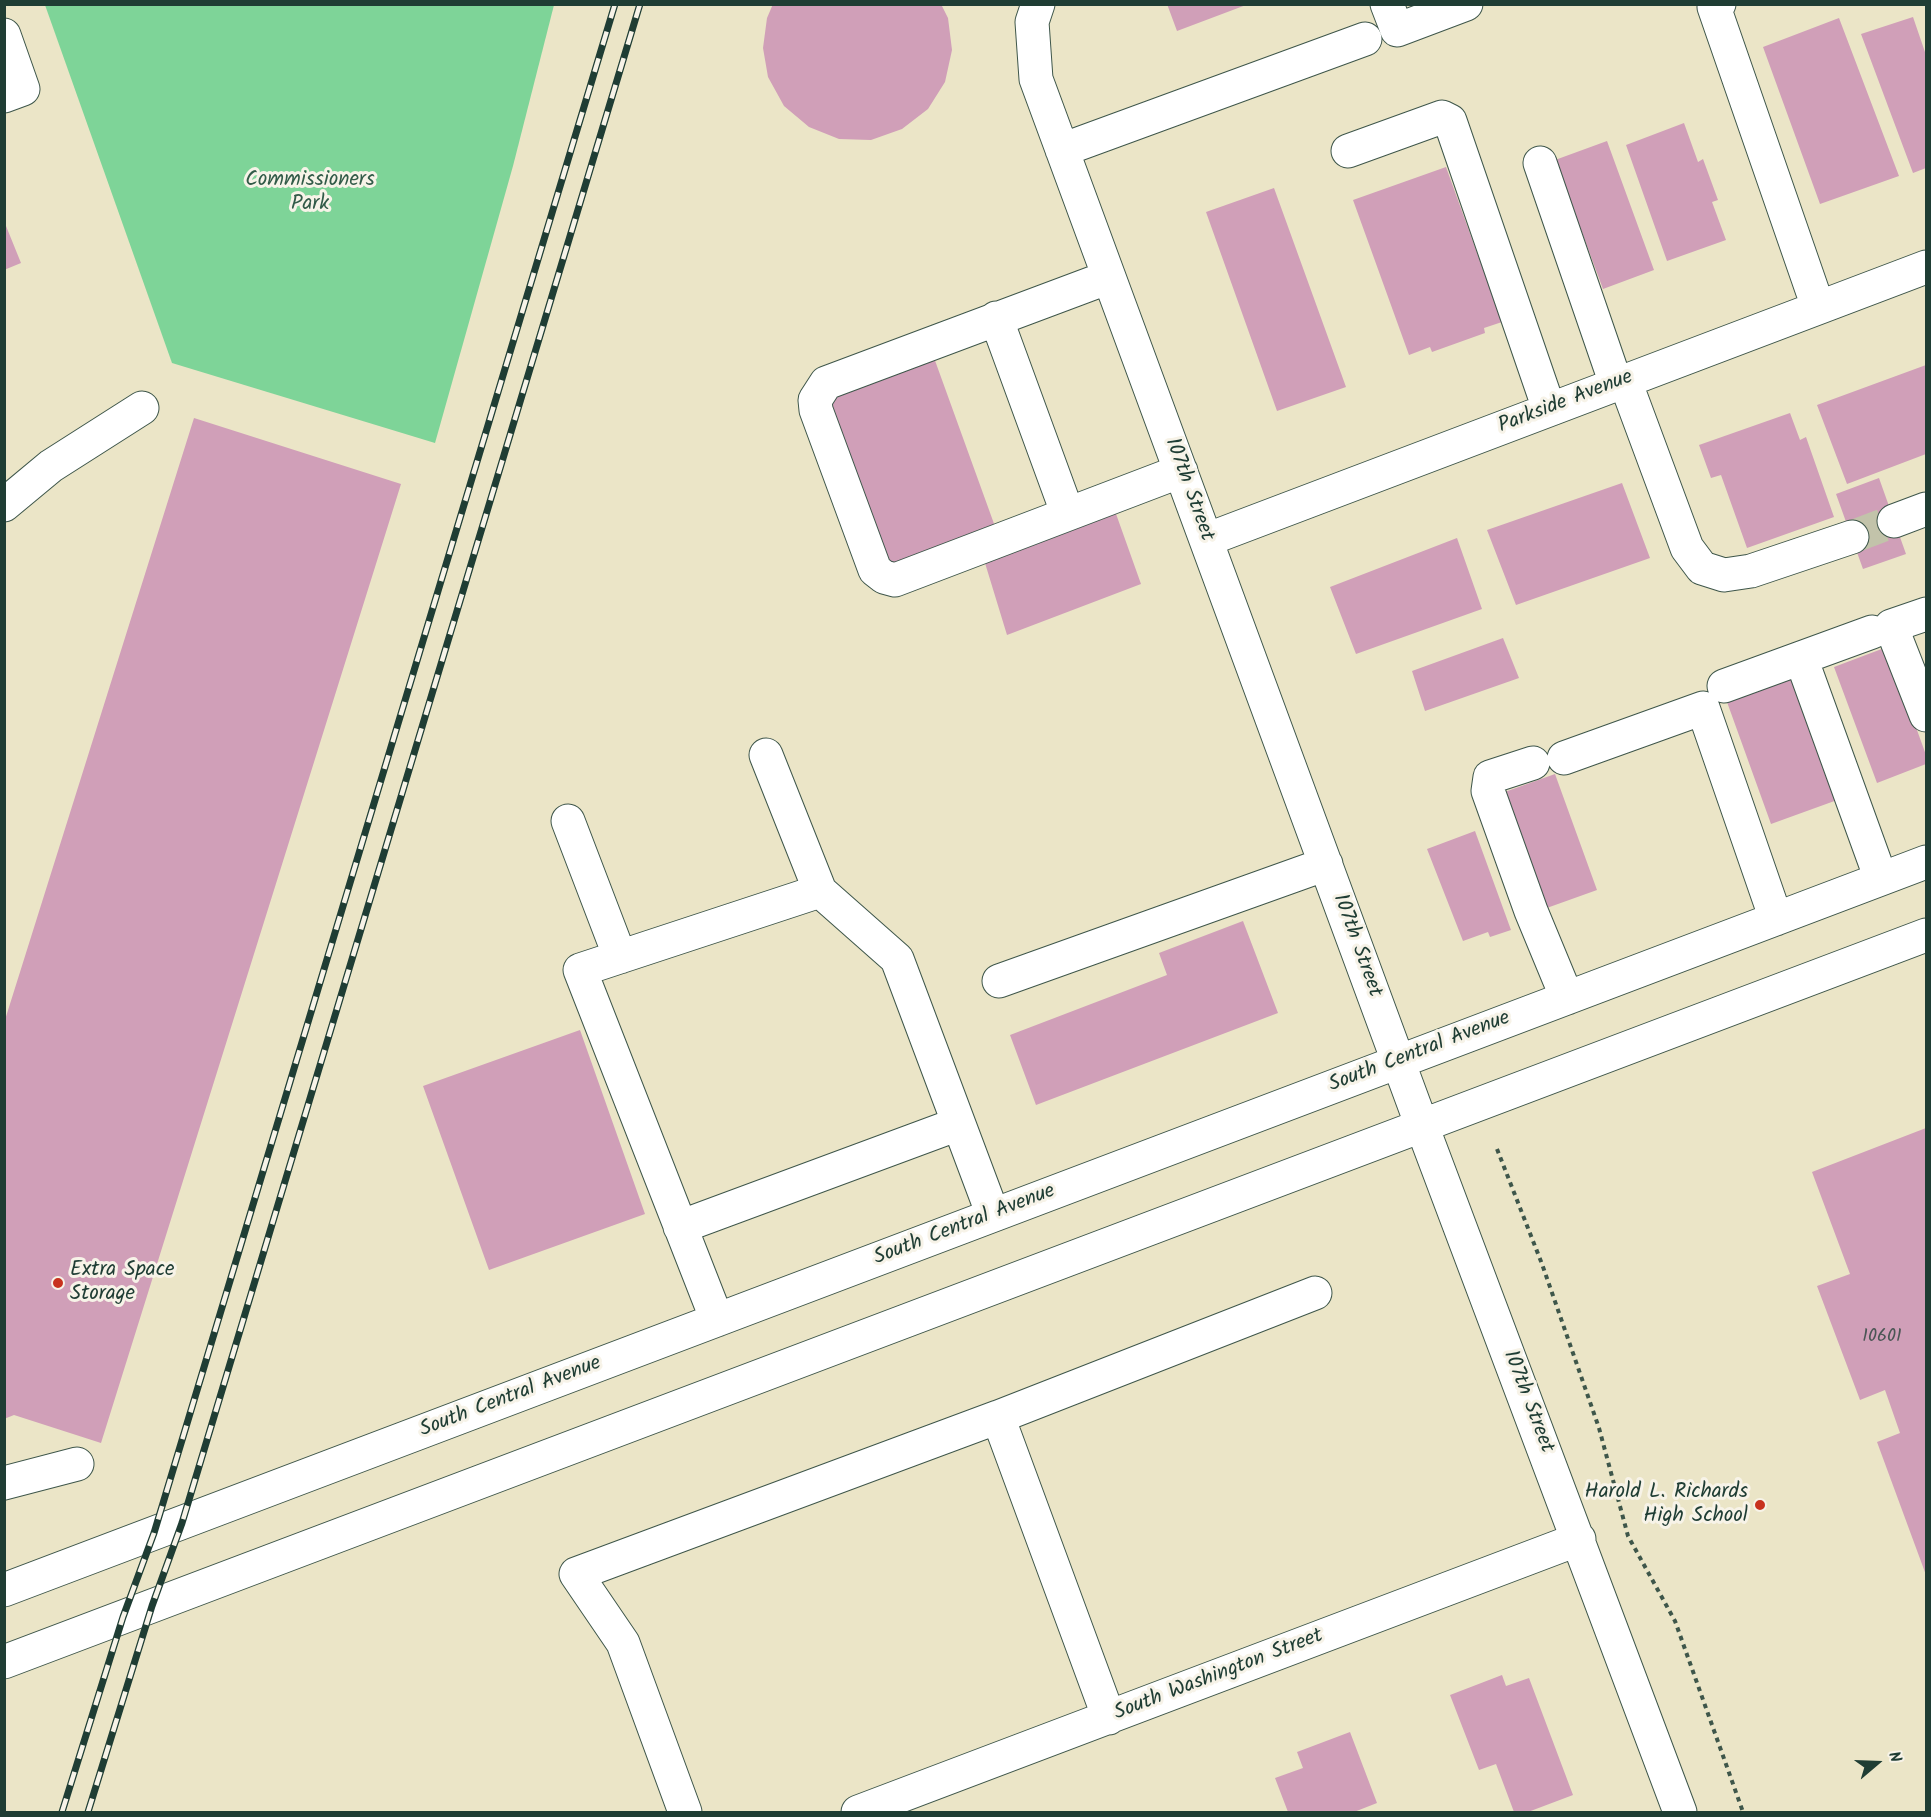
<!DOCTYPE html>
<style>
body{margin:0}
#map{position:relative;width:1931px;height:1817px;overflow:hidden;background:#ebe5c7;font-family:Kalam,sans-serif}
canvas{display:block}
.frame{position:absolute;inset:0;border:6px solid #1f3d34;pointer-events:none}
.north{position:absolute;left:1847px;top:1733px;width:60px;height:60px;-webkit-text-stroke:4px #f7f3e8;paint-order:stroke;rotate:71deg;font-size:16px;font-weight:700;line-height:24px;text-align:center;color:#1f3d34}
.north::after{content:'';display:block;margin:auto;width:21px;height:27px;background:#1f3d34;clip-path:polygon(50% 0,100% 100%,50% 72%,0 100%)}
</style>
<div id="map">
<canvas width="1931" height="1817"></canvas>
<div class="frame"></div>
<div class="north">N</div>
</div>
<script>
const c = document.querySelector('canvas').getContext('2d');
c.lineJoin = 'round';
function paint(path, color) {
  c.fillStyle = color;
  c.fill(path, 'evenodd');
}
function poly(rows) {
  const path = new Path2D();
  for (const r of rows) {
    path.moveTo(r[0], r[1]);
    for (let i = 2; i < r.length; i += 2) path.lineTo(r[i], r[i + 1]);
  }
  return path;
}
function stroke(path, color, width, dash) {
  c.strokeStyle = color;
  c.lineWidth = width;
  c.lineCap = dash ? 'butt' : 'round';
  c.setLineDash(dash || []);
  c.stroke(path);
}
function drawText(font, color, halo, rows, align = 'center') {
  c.font = font + ' Kalam,sans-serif';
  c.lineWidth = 6;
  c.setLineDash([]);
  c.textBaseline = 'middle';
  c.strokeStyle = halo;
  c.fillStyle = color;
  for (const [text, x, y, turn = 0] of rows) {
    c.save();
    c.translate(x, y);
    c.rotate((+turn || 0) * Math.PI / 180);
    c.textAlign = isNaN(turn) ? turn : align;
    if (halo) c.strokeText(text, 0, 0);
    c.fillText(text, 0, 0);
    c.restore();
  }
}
paint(poly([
 [45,5,554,5,513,166,435,443,172,363]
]), '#7ed498');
paint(poly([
 [773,4,941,4,948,18,952,50,945,82,928,109,902,129,871,140,839,139,809,127,784,106,768,77,763,48,767,18],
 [1167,4,1246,4,1246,5,1177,31],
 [1913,17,1926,55,1926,168,1913,173,1861,34],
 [1839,18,1899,176,1820,204,1763,47],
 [1684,123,1698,162,1703,159,1718,200,1712,202,1726,240,1667,261,1626,145],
 [1607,141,1654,270,1603,289,1555,160],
 [1446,167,1502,322,1484,328,1485,333,1432,352,1430,347,1409,355,1353,200],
 [1274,188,1346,387,1277,411,1206,212],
 [4,221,21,263,4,270],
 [933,355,997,532,892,571,829,397],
 [1926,365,1926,454,1847,484,1817,405],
 [1790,413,1800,440,1806,437,1834,517,1747,548,1721,475,1711,478,1699,445],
 [194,418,401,484,101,1443,14,1415,4,1419,4,1023],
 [1879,478,1906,554,1863,569,1836,494],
 [1622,483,1650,558,1516,605,1487,530],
 [1115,511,1141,584,1007,635,985,563],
 [1457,538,1482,609,1356,654,1330,587],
 [1503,638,1519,678,1425,711,1412,671],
 [1887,647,1926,755,1926,764,1877,783,1834,667],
 [1796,678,1840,799,1771,824,1727,702],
 [1555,774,1597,890,1544,909,1502,793],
 [1475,831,1511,930,1490,937,1488,932,1463,941,1427,849],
 [1243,921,1278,1013,1036,1105,1010,1035,1167,975,1159,953],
 [580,1030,645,1214,489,1270,423,1086],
 [1926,1128,1926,1575,1877,1442,1900,1433,1885,1390,1860,1400,1817,1286,1850,1274,1812,1172],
 [1502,1675,1506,1686,1529,1678,1573,1795,1528,1812,1514,1812,1496,1764,1479,1770,1450,1695],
 [1350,1732,1377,1803,1354,1812,1288,1812,1275,1778,1303,1768,1297,1752]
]), '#d09fb8');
stroke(poly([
 [1852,537,1894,521]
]), '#c2c3aa', 33, [33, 16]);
const minor = poly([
 [1038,4,1032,22,1036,79,1422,1126,1680,1812],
 [1387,4,1397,30,1466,4],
 [1719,4,1714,7,1818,307],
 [4,35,23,89,4,96],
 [1062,150,1365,39],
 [1348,151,1442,117,1450,121,1549,409],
 [1540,163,1616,384],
 [1109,277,826,383,815,400,816,410,875,570,884,577,895,580,1181,471],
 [996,318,1067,512],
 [1625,381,1687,548,1702,568,1724,575,1751,571,1852,537],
 [4,505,51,466,142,408],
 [1894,521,1926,509],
 [1206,540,1926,267],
 [1926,614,1891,626,1926,715],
 [1801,658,1881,879],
 [1724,686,1872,632],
 [766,755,820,891],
 [1564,758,1703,708,1776,919],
 [1533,763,1490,777,1488,791,1531,911,1567,998],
 [568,821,620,957],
 [999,981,1326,864],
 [680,1227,958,1124],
 [717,1320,580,970,820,891,897,959,993,1215],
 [998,1417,1315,1293],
 [4,1483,77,1464],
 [4,1590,1926,862],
 [4,1662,1926,935],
 [685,1812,623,1643,576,1574,998,1417,1109,1718],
 [858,1812,1579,1539]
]);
stroke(minor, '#3e564a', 35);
stroke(poly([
 [1497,1149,1542,1264,1599,1428,1628,1536,1675,1621,1743,1812]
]), '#3e564a', 4, [4.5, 4.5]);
stroke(minor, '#fff', 33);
const rail = poly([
 [62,1812,123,1617,154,1533,615,4],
 [88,1812,152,1606,182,1523,640,4]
]);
stroke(rail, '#1f3d34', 7);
stroke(rail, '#f7f3e8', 4.5, [14]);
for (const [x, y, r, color] of [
 [58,1283,6,"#c8321e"],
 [1760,1505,6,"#c8321e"]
]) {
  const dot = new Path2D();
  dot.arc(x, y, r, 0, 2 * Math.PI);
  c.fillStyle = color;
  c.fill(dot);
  stroke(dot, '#f7f3e8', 2);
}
drawText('18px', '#4b5655', null, [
 ["10601",1882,1338]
]);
drawText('21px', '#325b48', '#f7f3e8', [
 ["Commissioners",310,181],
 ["Park",310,205]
]);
drawText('21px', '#1f3d34', '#f7f3e8', [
 ["Parkside Avenue",1566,403,-21],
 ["107th Street",1188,490,70],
 ["107th Street",1356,946,70],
 ["South Central Avenue",1420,1053,-21],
 ["South Central Avenue",965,1226,-21],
 ["South Central Avenue",511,1398,-21],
 ["107th Street",1527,1402,69],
 ["South Washington Street",1219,1676,-21]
]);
drawText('21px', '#1f3d34', '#f7f3e8', [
 ["Extra Space",70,1271],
 ["Storage",70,1295],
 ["Harold L. Richards",1748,1493,"right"],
 ["High School",1748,1517,"right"]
], 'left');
</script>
